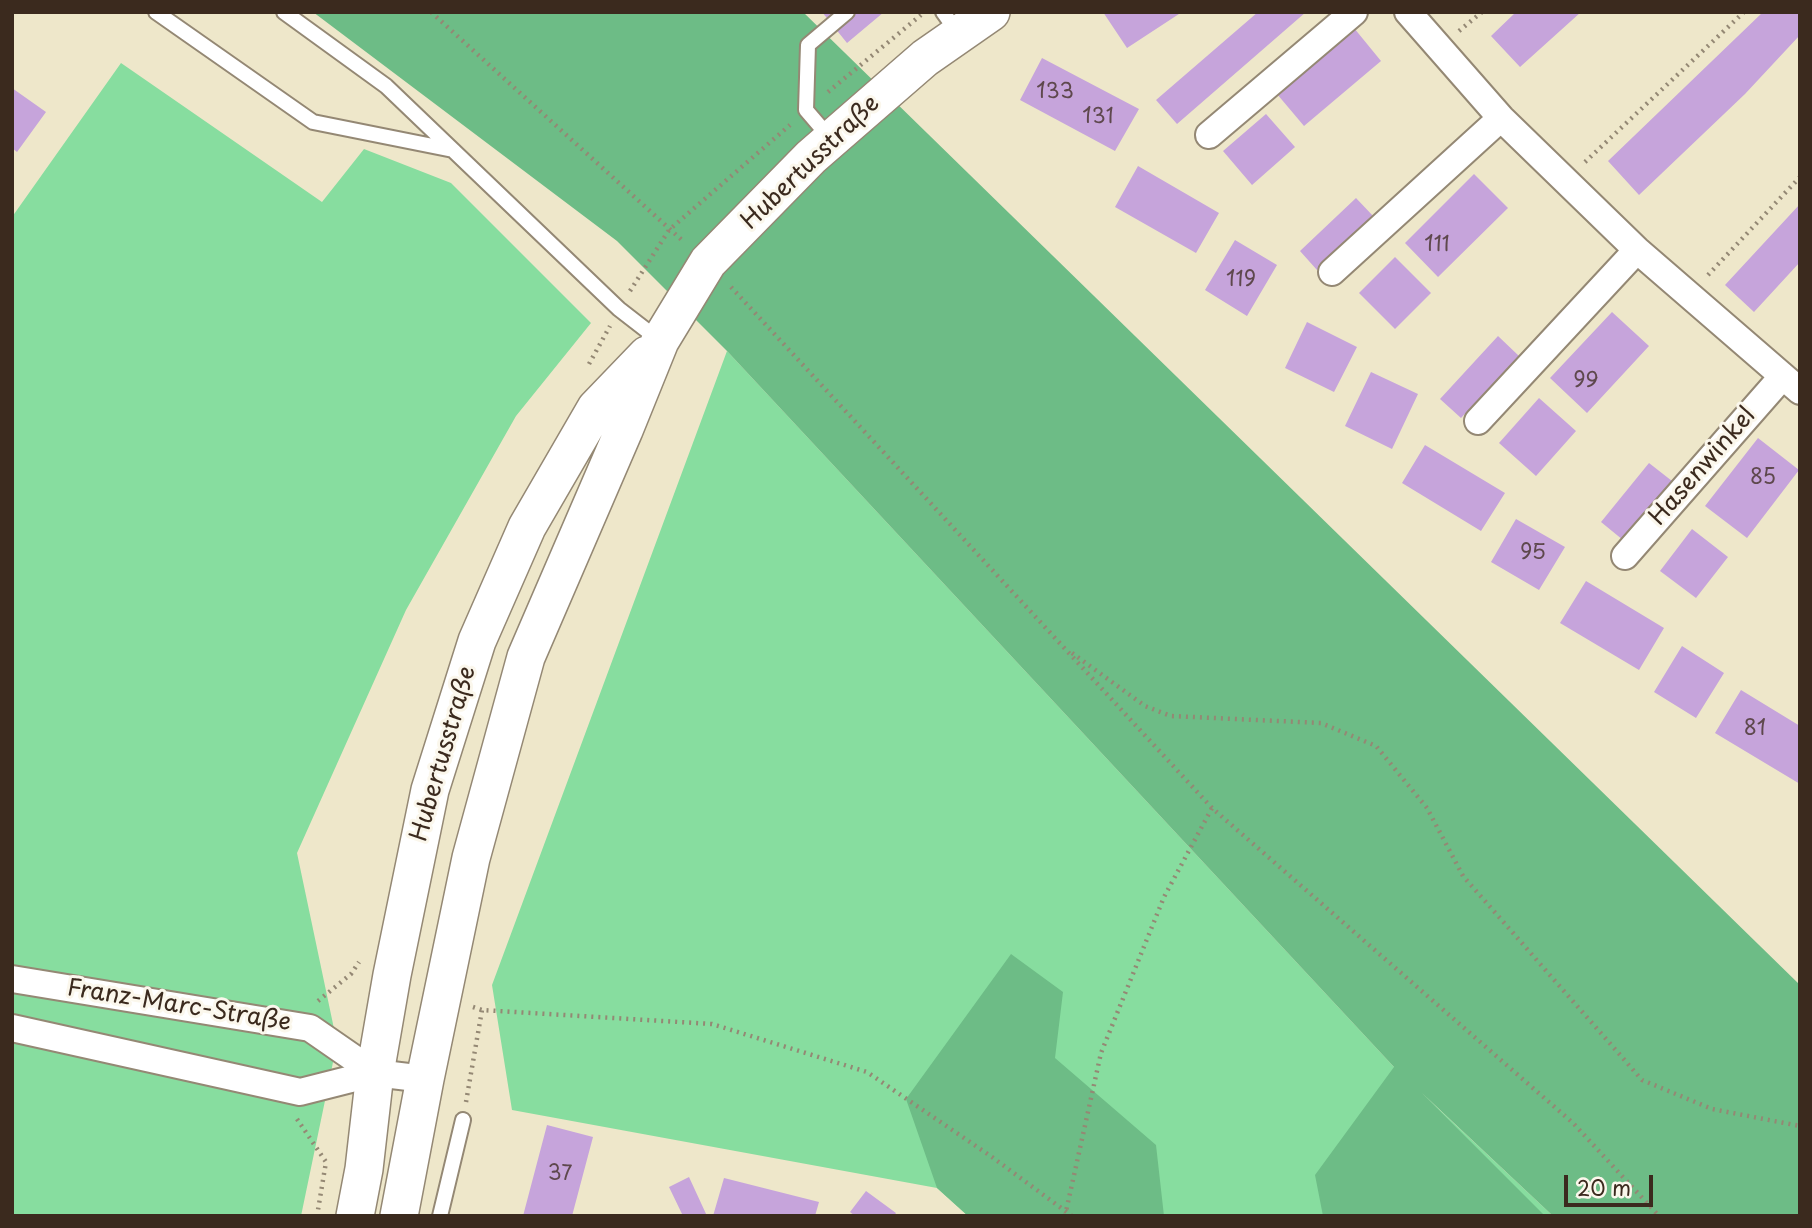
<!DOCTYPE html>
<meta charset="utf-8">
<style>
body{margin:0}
#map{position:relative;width:1812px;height:1228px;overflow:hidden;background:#eee7ca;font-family:"Playpen Sans",sans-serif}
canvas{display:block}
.frame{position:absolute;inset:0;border:14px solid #3b2a1e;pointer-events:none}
.scale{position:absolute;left:1564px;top:1175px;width:89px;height:32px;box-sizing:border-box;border:4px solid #3b2a1e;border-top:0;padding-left:9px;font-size:21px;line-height:24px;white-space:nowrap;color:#3b2a1e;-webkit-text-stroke:5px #fbf7ec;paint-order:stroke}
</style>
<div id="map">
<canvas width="1812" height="1228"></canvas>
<div class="frame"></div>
<div class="scale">20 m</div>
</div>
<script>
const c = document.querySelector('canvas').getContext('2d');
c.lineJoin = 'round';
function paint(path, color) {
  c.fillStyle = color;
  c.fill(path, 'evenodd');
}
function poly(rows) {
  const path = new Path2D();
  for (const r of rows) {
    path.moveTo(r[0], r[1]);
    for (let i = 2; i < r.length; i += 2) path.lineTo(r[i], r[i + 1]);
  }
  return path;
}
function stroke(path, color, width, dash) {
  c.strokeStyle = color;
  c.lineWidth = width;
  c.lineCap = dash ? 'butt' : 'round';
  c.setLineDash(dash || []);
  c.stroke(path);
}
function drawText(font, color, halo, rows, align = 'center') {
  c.font = font + ' "Playpen Sans",sans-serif';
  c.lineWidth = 6;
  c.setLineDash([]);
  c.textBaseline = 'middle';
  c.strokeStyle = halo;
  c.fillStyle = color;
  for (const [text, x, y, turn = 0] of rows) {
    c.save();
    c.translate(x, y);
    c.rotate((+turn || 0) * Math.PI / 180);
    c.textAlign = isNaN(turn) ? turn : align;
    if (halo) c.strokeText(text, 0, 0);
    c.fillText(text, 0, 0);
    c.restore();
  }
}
paint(poly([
 [121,63,322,202,364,149,451,183,591,323,516,416,406,610,297,853,337,1043,301,1216,12,1216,12,217],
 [727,351,1394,1067,1553,1216,968,1216,937,1188,512,1110,492,985]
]), '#87dd9f');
paint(poly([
 [313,12,803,12,1800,985,1800,1216,1553,1216,1422,1093,1545,1216,1323,1216,1315,1175,1394,1067,727,351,617,241],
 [1011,954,1063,992,1055,1058,1156,1145,1164,1216,968,1216,937,1188,906,1099]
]), '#6dbc86');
paint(poly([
 [822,12,884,12,847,43],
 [1103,12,1182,12,1127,48],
 [1258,12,1306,12,1177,124,1156,100],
 [1516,12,1581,12,1520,67,1491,36],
 [1763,12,1800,12,1800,35,1745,94,1639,195,1608,161],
 [1354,28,1381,61,1304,126,1277,94],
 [1042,58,1139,109,1115,151,1020,100],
 [12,88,46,112,17,152,12,148],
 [1266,114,1295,147,1252,185,1223,151],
 [1138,166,1219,213,1196,253,1115,207],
 [1474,174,1508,208,1438,277,1405,243],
 [1356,198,1374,217,1317,270,1300,251],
 [1800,204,1800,262,1754,312,1725,285],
 [1235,240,1277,265,1247,316,1205,290],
 [1395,257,1431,293,1395,329,1359,293],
 [1612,312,1649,346,1587,413,1550,378],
 [1307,322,1357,347,1334,392,1285,368],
 [1498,336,1519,356,1461,418,1440,399],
 [1371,372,1418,394,1392,449,1345,426],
 [1539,398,1576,431,1536,476,1499,443],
 [1758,438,1799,470,1747,538,1705,506],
 [1425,445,1505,493,1481,531,1402,483],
 [1649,463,1672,481,1623,540,1601,522],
 [1516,519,1565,547,1539,590,1491,562],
 [1692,529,1728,557,1696,598,1660,571],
 [1586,581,1664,628,1639,670,1560,623],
 [1682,646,1724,673,1696,718,1654,692],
 [1741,690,1800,726,1800,784,1715,733],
 [547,1125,593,1137,572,1216,523,1216],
 [689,1177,707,1216,683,1216,669,1187],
 [724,1178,819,1202,815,1216,713,1216],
 [866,1191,896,1213,894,1216,855,1216,850,1212]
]), '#c6a4db');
const lane = poly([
 [156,12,313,122,453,150],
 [284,12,386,86,619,309,659,340],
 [943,12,958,33],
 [830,138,806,110,808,45,847,12],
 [440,1216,463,1120]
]);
const street = poly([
 [1408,12,1501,118,1637,250,1800,391],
 [1209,135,1354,12],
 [1332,272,1501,118],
 [1478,421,1637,250],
 [1625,556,1782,377],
 [12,979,310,1028,375,1073],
 [12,1028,300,1092,375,1073,425,1079]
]);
const secondary = poly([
 [355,1216,364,1169,375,1073,392,975,430,790,477,641,527,527,596,408,647,355],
 [399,1216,425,1079,471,858,526,657,624,430,660,341,708,262,811,157,925,58,991,12]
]);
stroke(lane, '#948874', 18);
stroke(street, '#948874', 30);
stroke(secondary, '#948874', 40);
stroke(poly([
 [431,12,684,242],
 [1459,31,1482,12],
 [828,92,921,15],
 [1585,162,1744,12],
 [1708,275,1800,177],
 [731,287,1212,808,1573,1123,1659,1216],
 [630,291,669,230,790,125],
 [589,364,610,326],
 [1072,653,1145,706,1171,716,1321,723,1376,746,1427,808,1463,876,1642,1080,1712,1109,1800,1126],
 [318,1001,351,974,359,962],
 [473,1007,482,1010,712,1024,867,1072,992,1157,1072,1216],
 [466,1102,482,1010],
 [297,1119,326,1162,317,1216],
 [1065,1216,1101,1053,1164,897,1212,808]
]), '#948874', 4.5, [2, 5]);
stroke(lane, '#fff', 14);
stroke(street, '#fff', 26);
stroke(secondary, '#fff', 37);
drawText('21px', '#5e484d', null, [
 ["133",1055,92],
 ["131",1098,117],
 ["111",1437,245],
 ["119",1241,280],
 ["99",1586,381],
 ["85",1763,478],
 ["95",1533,553],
 ["81",1755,729],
 ["37",560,1174]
]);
drawText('24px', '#3b2a1e', '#fbf7ec', [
 ["Hubertusstraße",811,163,-44],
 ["Hasenwinkel",1703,467,-49],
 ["Hubertusstraße",444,754,-74],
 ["Franz-Marc-Straße",179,1006,9]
]);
</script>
